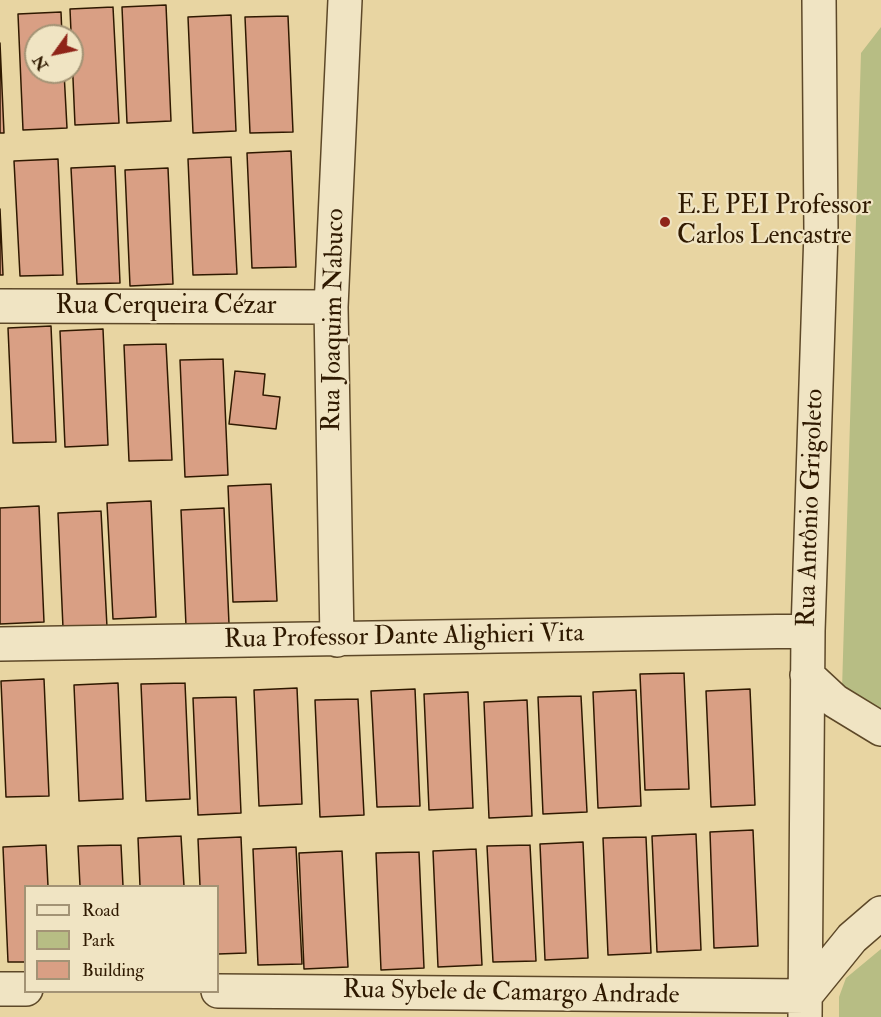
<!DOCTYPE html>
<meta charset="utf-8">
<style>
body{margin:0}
#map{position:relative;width:881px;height:1017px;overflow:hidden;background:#e8d5a2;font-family:"IM FELL Double Pica",serif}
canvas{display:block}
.legend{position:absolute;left:24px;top:885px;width:195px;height:108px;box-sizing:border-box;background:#f0e4c3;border:2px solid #a39375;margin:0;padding:8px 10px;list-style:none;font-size:18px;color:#2f1900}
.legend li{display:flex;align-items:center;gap:12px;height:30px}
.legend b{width:30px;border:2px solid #a39375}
.north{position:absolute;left:24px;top:24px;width:60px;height:60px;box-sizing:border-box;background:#f0e4c3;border:2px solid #a39375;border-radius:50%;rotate:237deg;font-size:16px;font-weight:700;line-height:24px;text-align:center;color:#2f1900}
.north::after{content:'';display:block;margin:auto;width:21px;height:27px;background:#8f2418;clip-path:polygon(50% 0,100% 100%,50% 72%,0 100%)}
</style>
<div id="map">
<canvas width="881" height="1017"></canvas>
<ul class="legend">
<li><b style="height:8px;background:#f0e4c3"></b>Road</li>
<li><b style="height:16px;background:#b7bd84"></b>Park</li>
<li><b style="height:16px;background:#d99f84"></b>Building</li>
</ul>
<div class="north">N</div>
</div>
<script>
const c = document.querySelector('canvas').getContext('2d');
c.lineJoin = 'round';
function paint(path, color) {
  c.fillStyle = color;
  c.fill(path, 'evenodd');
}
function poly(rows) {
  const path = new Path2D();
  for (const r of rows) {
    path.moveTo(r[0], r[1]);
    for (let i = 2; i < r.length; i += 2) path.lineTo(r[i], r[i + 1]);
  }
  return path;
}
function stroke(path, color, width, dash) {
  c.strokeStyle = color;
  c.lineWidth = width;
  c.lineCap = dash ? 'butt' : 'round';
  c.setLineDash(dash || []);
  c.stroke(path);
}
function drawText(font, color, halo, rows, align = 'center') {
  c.font = font + ' "IM FELL Double Pica",serif';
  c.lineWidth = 4.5;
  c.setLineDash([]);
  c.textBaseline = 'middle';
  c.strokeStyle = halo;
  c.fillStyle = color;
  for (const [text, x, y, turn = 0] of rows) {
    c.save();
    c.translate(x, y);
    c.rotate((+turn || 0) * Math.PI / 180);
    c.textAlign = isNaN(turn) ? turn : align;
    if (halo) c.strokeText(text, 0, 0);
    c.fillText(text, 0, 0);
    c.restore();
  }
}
paint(poly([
 [881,27,881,716,842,689,861,53],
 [881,949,881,1017,839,1017,839,997,846,978]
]), '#b7bd84');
const building = poly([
 [166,5,171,121,127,123,122,7,166,5],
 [113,7,119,123,75,125,70,9,113,7],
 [61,12,62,36,36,36,36,72,64,72,67,128,23,130,18,14,61,12],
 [231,15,236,131,193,133,188,17,231,15],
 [288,16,293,132,250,133,245,17,288,16],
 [0,43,4,133,0,133,0,43],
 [291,151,296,267,252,268,247,153,291,151],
 [231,157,237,274,193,275,188,159,231,157],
 [58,159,63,275,20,276,14,161,58,159],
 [115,166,120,283,77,284,71,168,115,166],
 [168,168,173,284,130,286,125,170,168,168],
 [0,209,3,275,0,275,0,209],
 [51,326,56,442,13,443,8,328,51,326],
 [103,329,108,445,65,447,60,331,103,329],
 [166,344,172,460,129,461,124,345,166,344],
 [223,359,228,475,185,477,180,360,223,359],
 [235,371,265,374,263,395,280,397,276,429,229,424,235,371],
 [271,484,277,601,233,602,228,486,271,484],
 [151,501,156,617,113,619,107,503,151,501],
 [39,506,44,622,0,624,0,508,39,506],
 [224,508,229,624,186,626,181,510,224,508],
 [101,511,107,627,63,628,58,513,101,511],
 [684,673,689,789,645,790,640,674,684,673],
 [44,679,49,796,6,797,1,681,44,679],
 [118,683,123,799,79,801,74,685,118,683],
 [185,683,190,799,146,801,141,684,185,683],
 [297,688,302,804,259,806,254,690,297,688],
 [415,689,420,806,377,807,371,691,415,689],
 [750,689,755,805,711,807,706,691,750,689],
 [636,690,641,806,598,808,593,692,636,690],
 [468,692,473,808,429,810,424,694,468,692],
 [581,696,587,812,543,814,538,697,581,696],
 [236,697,241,813,198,815,193,698,236,697],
 [358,699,364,815,320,817,315,700,358,699],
 [527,700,532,816,489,818,484,702,527,700],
 [753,830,758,946,714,948,710,832,753,830],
 [696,834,701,950,657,952,652,836,696,834],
 [181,836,184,886,140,886,138,838,181,836],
 [241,837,246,953,218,954,218,886,200,886,198,839,241,837],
 [646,837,651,953,608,955,603,838,646,837],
 [583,842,588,958,545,960,540,844,583,842],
 [46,845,48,886,26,886,26,962,8,962,3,847,46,845],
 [121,845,123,886,80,886,78,846,121,845],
 [530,845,536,961,493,962,487,846,530,845],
 [296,847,302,964,258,965,253,849,296,847],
 [476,849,482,965,438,967,433,851,476,849],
 [342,851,348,967,304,969,299,853,342,851],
 [419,852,424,968,381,970,376,853,419,852]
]);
paint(building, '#d99f84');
stroke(building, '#2f1900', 1.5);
const street = poly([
 [0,306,331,307],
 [337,640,331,307,345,0],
 [0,644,808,631],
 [807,675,835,701,881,729],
 [0,989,26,989],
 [218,991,805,996,852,938,881,913],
 [805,1017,808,631,821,231,819,0]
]);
stroke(street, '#5d4828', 36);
stroke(street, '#f0e4c3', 33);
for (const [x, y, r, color] of [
 [665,222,6,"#8f2418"]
]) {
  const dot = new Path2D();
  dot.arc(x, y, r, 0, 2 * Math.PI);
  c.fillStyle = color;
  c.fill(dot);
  stroke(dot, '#f0e4c3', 2);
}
drawText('26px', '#2f1900', '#f0e4c3', [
 ["E.E PEI Professor",677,207],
 ["Carlos Lencastre",677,237]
], 'left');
drawText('26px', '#2f1900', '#f0e4c3', [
 ["Rua Cerqueira Cézar",166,307],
 ["Rua Joaquim Nabuco",335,320,-89],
 ["Rua Antônio Grigoleto",812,508,-88],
 ["Rua Professor Dante Alighieri Vita",404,638,-1],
 ["Rua Sybele de Camargo Andrade",511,994,1]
]);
</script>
